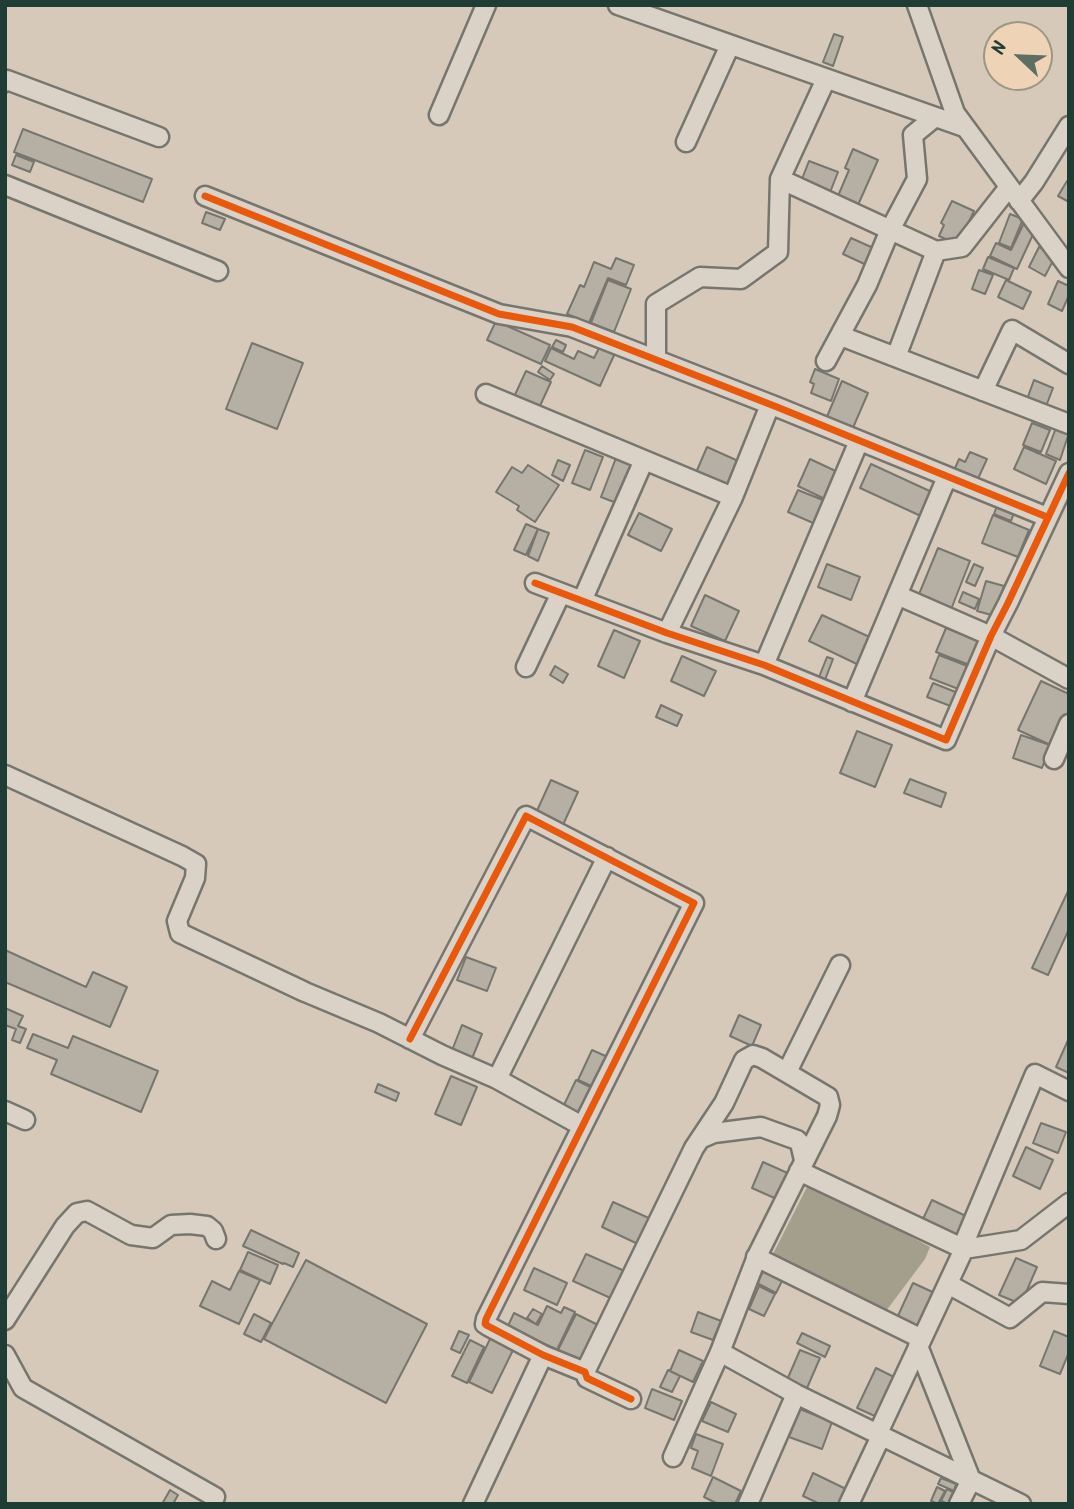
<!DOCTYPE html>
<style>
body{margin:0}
#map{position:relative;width:1074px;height:1509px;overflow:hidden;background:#d6c9ba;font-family:Kalam,sans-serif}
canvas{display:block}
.frame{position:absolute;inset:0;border:7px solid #1f3d34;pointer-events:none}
.north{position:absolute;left:983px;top:21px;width:70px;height:70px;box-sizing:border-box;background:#efd3b6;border:2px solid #9c9782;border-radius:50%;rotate:293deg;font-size:19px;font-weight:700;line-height:28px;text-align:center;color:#1f3d34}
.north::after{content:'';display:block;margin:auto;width:24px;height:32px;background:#5f6e63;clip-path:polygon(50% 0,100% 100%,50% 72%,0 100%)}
</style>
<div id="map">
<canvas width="1074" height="1509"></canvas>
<div class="frame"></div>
<div class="north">N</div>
</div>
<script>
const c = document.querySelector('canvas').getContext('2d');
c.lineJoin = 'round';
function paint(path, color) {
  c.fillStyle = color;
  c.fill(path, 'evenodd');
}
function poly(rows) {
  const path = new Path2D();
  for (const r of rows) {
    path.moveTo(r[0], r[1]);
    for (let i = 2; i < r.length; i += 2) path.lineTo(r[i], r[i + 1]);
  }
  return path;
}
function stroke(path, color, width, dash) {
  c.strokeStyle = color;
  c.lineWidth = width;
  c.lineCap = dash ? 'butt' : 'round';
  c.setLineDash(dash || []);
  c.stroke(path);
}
paint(poly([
 [808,1185,878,1219,930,1247,925,1259,886,1311,773,1254]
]), '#a49e8c');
const building = poly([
 [834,34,843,37,833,66,823,62,834,34],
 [23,129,152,179,143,202,14,152,23,129],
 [853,149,878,160,858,205,838,196,849,170,845,168,853,149],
 [16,155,34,162,30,172,12,165,16,155],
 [809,161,838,172,829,195,800,184,809,161],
 [1067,181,1069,182,1069,202,1058,196,1067,181],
 [952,201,974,211,958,245,939,236,944,225,941,223,952,201],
 [206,212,225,219,220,230,202,223,206,212],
 [1010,214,1023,219,1011,248,999,243,1010,214],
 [1024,223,1036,228,1017,269,990,256,996,243,1011,250,1024,223],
 [851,238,880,251,873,268,843,254,851,238],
 [1039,247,1056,255,1045,276,1029,267,1039,247],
 [988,257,1014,268,1009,280,983,269,988,257],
 [616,258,634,265,626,285,608,278,589,323,567,314,580,285,584,287,594,262,611,269,616,258],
 [979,270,993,275,985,294,972,289,979,270],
 [608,280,631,289,614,332,591,323,608,280],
 [1006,280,1031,292,1023,309,998,297,1006,280],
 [1058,281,1069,286,1069,295,1062,311,1048,304,1058,281],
 [496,321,550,345,541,364,487,340,496,321],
 [556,340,566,345,563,352,552,347,556,340],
 [252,343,303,363,277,429,226,409,252,343],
 [600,346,615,353,600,386,545,361,551,348,574,359,578,351,594,358,600,346],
 [542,366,554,374,550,380,538,372,542,366],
 [815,369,839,379,831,401,811,393,814,384,810,382,815,369],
 [526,371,551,382,538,410,513,399,526,371],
 [1034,380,1053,388,1045,409,1026,402,1034,380],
 [842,381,868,393,852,430,826,419,842,381],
 [1032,423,1050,430,1041,452,1023,445,1032,423],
 [1056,428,1069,433,1060,460,1046,454,1056,428],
 [707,447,745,464,732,491,695,475,707,447],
 [1024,447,1056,461,1046,484,1014,469,1024,447],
 [585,450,603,457,590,490,572,483,585,450],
 [970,452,987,459,976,483,953,473,959,459,965,462,970,452],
 [616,458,634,465,619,504,601,497,616,458],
 [810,459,842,474,829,501,798,486,810,459],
 [558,460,570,465,563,481,552,475,558,460],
 [871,464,934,493,923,517,860,488,871,464],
 [528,465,559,485,535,522,517,510,519,506,496,492,512,467,522,473,528,465],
 [798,490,830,503,820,526,788,512,798,490],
 [997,506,1014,513,1011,521,994,514,997,506],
 [639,513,672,529,661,551,628,535,639,513],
 [993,515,1029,530,1018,557,982,543,993,515],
 [526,524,538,529,526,555,514,550,526,524],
 [538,529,549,533,538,561,528,556,538,529],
 [938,548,970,561,950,612,917,599,938,548],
 [827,564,860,577,851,600,818,587,827,564],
 [974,564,983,568,975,586,966,582,974,564],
 [986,581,1004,586,995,616,977,611,986,581],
 [963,592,979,599,975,609,959,602,963,592],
 [705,595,739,611,725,641,691,626,705,595],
 [822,615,876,640,863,667,809,641,822,615],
 [946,628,982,642,972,666,936,652,946,628],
 [614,630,640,641,624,678,598,666,614,630],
 [939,655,970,667,961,690,930,678,939,655],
 [682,656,716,671,704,696,671,681,682,656],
 [827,657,833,659,825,680,819,677,827,657],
 [555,666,568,674,563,683,550,675,555,666],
 [1041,681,1069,694,1069,716,1055,747,1018,730,1041,681],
 [933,683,958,693,953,707,927,697,933,683],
 [661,705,682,715,677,726,656,717,661,705],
 [857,731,892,745,875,787,840,773,857,731],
 [1021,735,1050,745,1042,768,1013,758,1021,735],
 [910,779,946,793,941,807,904,793,910,779],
 [551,780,578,792,562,827,535,815,551,780],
 [1069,889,1069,929,1048,975,1032,968,1069,889],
 [5,950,86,987,93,972,127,987,110,1027,5,982,5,950],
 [466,957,496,968,487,991,457,980,466,957],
 [5,1008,23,1016,18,1026,26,1029,20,1043,12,1040,16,1029,5,1025,5,1008],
 [739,1015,761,1025,752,1046,730,1036,739,1015],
 [462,1025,482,1034,471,1061,451,1053,462,1025],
 [33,1034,68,1048,73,1036,158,1071,141,1112,51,1074,57,1060,27,1048,33,1034],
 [1069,1038,1069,1073,1056,1067,1069,1038],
 [592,1050,610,1058,596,1088,578,1080,592,1050],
 [451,1076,477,1087,461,1125,435,1114,451,1076],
 [576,1080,594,1089,581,1116,563,1107,576,1080],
 [378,1084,399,1093,396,1101,375,1092,378,1084],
 [1041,1123,1066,1132,1058,1153,1033,1143,1041,1123],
 [1026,1147,1053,1160,1040,1189,1013,1176,1026,1147],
 [763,1162,792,1175,781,1201,752,1188,763,1162],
 [932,1200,968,1217,957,1240,921,1223,932,1200],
 [613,1202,651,1219,640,1245,602,1227,613,1202],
 [251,1230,299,1253,293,1267,284,1263,283,1264,243,1246,251,1230],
 [248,1252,278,1265,270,1284,240,1270,248,1252],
 [586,1254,629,1273,617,1301,573,1281,586,1254],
 [1016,1258,1037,1267,1021,1304,999,1295,1016,1258],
 [306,1260,427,1324,386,1403,264,1339,306,1260],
 [534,1268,567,1283,557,1305,524,1290,534,1268],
 [764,1270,783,1279,776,1293,757,1283,764,1270],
 [239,1271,260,1280,239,1324,200,1306,212,1281,230,1290,239,1271],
 [913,1283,939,1295,922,1332,896,1320,913,1283],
 [759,1286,775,1294,764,1316,749,1309,759,1286],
 [547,1306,561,1313,564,1307,575,1312,557,1350,508,1326,514,1313,538,1325,547,1306],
 [533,1309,542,1314,536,1324,527,1318,533,1309],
 [698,1312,721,1321,713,1340,691,1332,698,1312],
 [254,1314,271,1323,261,1342,244,1334,254,1314],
 [576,1314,600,1326,581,1363,557,1352,576,1314],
 [459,1331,469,1335,460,1353,451,1349,459,1331],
 [1054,1331,1069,1337,1069,1352,1060,1374,1040,1366,1054,1331],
 [802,1333,830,1346,825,1357,797,1343,802,1333],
 [491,1337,514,1348,492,1393,469,1382,491,1337],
 [470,1340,484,1347,467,1383,452,1376,470,1340],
 [679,1350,703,1361,693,1382,670,1371,679,1350],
 [800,1350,820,1358,807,1388,787,1380,800,1350],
 [876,1368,896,1378,877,1417,857,1408,876,1368],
 [668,1370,680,1376,672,1392,660,1387,668,1370],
 [652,1389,682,1401,674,1420,645,1408,652,1389],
 [711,1402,736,1414,728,1432,702,1421,711,1402],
 [800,1409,832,1422,822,1449,789,1437,800,1409],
 [696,1434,723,1444,711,1476,692,1468,698,1451,691,1448,696,1434],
 [813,1473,846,1489,839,1504,820,1504,803,1496,813,1473],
 [713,1477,741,1491,735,1504,718,1504,704,1497,713,1477],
 [941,1478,956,1484,954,1491,938,1484,941,1478],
 [937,1487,945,1491,938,1504,931,1501,937,1487],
 [947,1489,953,1492,948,1504,941,1501,947,1489],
 [170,1490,178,1495,173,1504,162,1504,170,1490]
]);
paint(building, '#b6afa4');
stroke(building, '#77766e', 2);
const street = poly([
 [618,5,964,127],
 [917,5,955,113,1069,268],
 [5,82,7,80,159,137],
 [439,115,486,5],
 [686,142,730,45],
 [780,179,936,251],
 [5,185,218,271],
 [205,196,499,314,572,327,777,407,1047,517],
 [1019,201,1034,182,1069,126],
 [841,336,1069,424],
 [896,357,936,251,962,247,1009,187],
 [656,360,656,304,700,277,741,279,778,252,780,179,826,79],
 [826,361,867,285,890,230,917,179,913,135,935,117],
 [983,391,1012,330,1069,364],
 [486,394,733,497],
 [535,583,667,633,764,665,946,740,991,636,1008,603,1069,473],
 [897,595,991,636,1069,679],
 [582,601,644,460],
 [667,633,733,497,770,405],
 [764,665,859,441],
 [526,667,561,593],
 [852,702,947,477],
 [1054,759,1069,724],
 [5,775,182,856,196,864,195,878,177,921,180,933,305,992,379,1023,442,1055,497,1079,582,1126],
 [410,1039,526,816,694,903,486,1319,485,1324,488,1326,543,1355,585,1372,587,1378,591,1380,631,1399],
 [787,1072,840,965],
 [497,1079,607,857],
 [5,1111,25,1120],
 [700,1139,714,1133,761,1127,797,1140,800,1143,804,1160],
 [799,1171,964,1249,878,1433],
 [962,1248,1035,1074,1069,1091],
 [964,1249,1021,1240,1069,1203],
 [756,1257,922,1339],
 [948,1284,1010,1318,1042,1292,1069,1294],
 [5,1320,65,1226,77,1213,87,1211,131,1235,153,1238,171,1225,190,1224,207,1226,213,1231,216,1239],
 [918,1346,971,1480,959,1504],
 [720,1352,796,1394,1021,1504],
 [5,1355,23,1388,215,1497],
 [585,1372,694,1148,724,1103,744,1060,753,1055,762,1058,828,1097,830,1105,827,1116,758,1254,720,1352,673,1457],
 [473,1504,543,1355],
 [748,1504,796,1394],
 [849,1504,881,1436]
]);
stroke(street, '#77766e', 23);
stroke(street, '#dbd2c7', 18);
stroke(poly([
 [205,196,499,314,572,327,777,407,1047,517],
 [535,583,667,633,764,665,946,740,991,636,1008,603,1069,473],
 [410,1039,526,816,694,903,486,1319,485,1324,488,1326,543,1355,585,1372,587,1378,591,1380,631,1399]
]), '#e8590c', 7);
</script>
